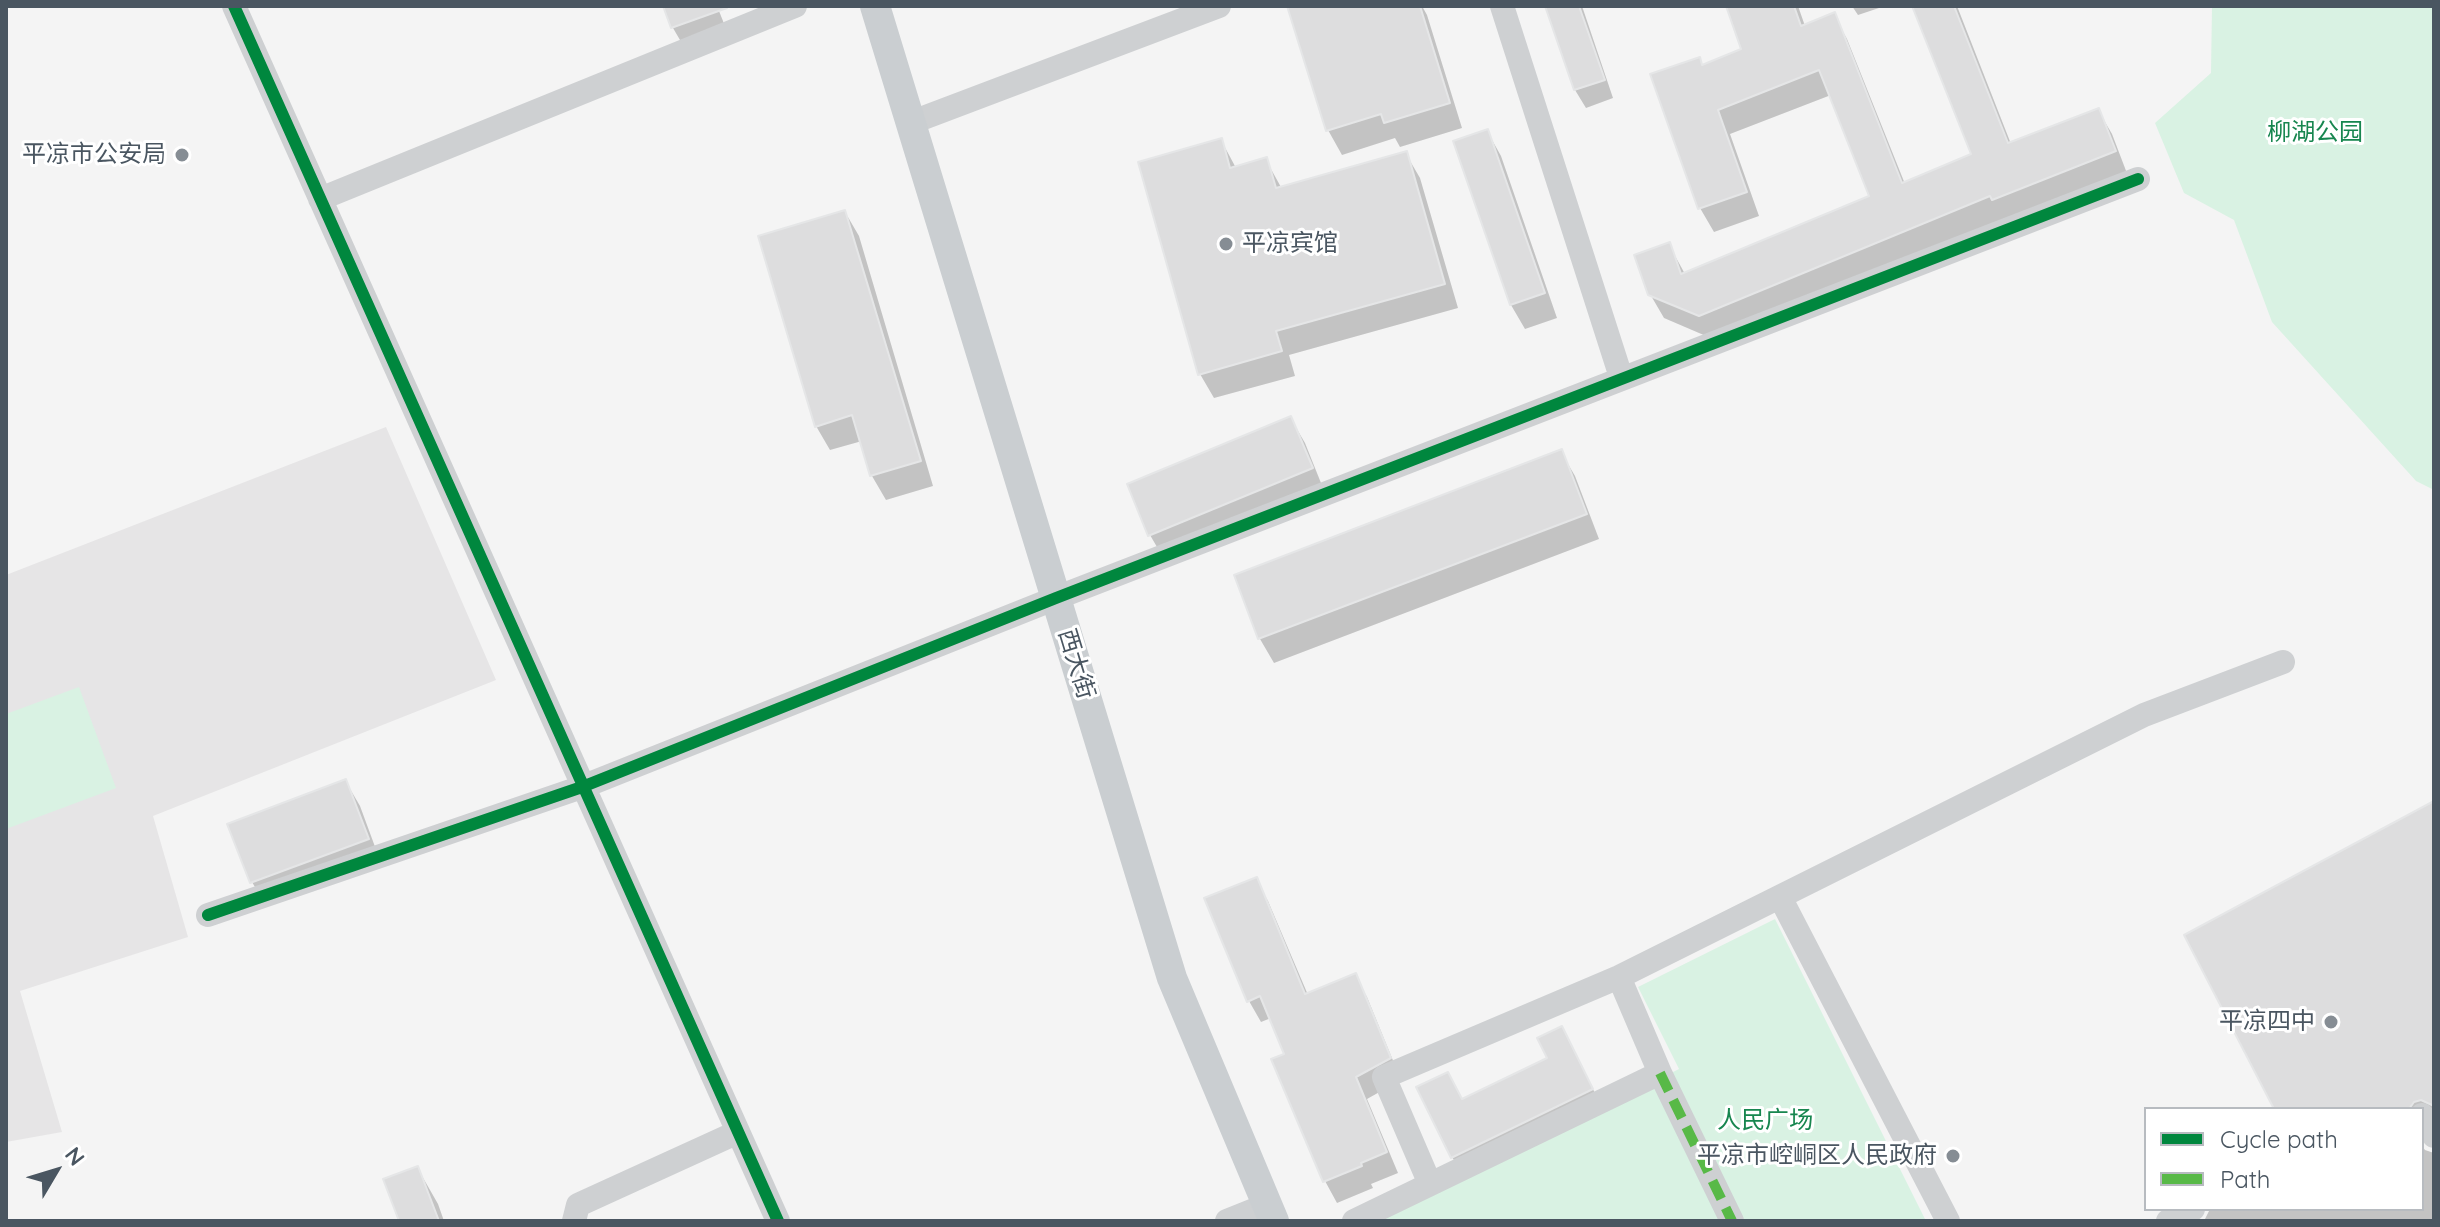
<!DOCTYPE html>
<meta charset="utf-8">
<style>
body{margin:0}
#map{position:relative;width:2440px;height:1227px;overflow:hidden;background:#f4f4f4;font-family:Quicksand,sans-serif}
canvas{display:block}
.frame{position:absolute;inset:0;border:8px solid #4a5661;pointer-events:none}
.legend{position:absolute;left:2144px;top:1107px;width:280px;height:104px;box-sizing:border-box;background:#fff;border:2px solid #b7bbc0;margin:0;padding:10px 14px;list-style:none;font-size:24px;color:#4a5661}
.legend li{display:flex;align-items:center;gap:16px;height:40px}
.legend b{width:40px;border:2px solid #b7bbc0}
.north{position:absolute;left:16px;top:1131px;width:80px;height:80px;-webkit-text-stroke:6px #fff;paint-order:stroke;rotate:52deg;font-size:22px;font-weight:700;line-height:32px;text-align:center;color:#4a5661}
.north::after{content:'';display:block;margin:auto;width:28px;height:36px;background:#4a5661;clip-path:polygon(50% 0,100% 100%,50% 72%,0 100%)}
</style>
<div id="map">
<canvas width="2440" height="1227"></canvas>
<div class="frame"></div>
<ul class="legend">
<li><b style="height:10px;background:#00873e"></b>Cycle path</li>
<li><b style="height:10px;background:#58b947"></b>Path</li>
</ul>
<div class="north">N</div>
</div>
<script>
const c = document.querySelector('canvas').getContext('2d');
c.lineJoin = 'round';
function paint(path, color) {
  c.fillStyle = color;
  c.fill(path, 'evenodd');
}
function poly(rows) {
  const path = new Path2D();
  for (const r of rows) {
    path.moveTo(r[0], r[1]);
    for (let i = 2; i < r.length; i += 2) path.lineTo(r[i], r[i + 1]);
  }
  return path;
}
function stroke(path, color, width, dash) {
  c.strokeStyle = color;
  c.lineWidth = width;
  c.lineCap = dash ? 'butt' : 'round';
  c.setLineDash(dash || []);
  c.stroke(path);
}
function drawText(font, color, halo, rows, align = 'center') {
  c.font = font + ' Quicksand,"Noto Sans SC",sans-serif';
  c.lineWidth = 6;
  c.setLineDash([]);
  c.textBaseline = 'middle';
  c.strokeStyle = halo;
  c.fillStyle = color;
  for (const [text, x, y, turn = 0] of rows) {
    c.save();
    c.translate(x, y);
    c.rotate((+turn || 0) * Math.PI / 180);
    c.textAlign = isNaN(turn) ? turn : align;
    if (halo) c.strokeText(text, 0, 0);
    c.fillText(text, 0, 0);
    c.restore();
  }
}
paint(poly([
 [386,427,496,680,153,816,188,937,20,991,62,1132,6,1142,6,575]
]), '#e6e5e6');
paint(poly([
 [2212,6,2434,6,2434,490,2416,481,2272,322,2234,220,2184,193,2155,123,2211,73],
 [79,687,116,788,6,829,6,714],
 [1775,919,1926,1221,1374,1221,1679,1069,1638,987]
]), '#d9f2e3');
paint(poly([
 [665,6,717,6,729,36,687,52,673,28],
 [1296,6,1422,6,1427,15,1462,128,1400,147,1395,138,1342,155,1328,130],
 [1547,6,1582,6,1613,98,1586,108,1575,90],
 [1728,6,1798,6,1805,26,1834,15,1847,39,1905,184,1973,155,1914,6,1957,6,2011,144,2098,110,2112,134,2128,176,1713,339,1664,318,1650,294,1669,245,1685,274,1871,197,1831,95,1730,134,1759,216,1714,232,1700,208,1703,67,1743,50],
 [1852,6,1885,6,1858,15],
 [1487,131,1501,156,1557,318,1525,329,1511,305,1455,142],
 [1221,140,1236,168,1266,160,1282,189,1406,154,1420,178,1458,308,1289,355,1295,376,1214,398,1200,374],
 [845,212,859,236,933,486,886,500,872,476,862,441,830,450,816,426],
 [1291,419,1305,443,1325,493,1164,559,1150,535],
 [1561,452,1575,476,1599,539,1274,663,1260,639,1236,576],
 [346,782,360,806,381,863,266,906,252,882],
 [2434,803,2434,1118,2422,1109,2276,1109],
 [1256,879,1268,901,1308,995,1355,976,1367,997,1401,1080,1367,1099,1398,1173,1371,1184,1373,1188,1337,1203,1325,1181,1274,1060,1286,1055,1271,1018,1261,1022,1249,1001],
 [1562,1028,1604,1111,1465,1178,1452,1157,1550,1058],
 [2422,1146,2425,1150,2434,1153,2434,1221,2204,1221,2210,1209,2422,1209],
 [418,1169,438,1204,444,1221,401,1221]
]), '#0003');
const building = poly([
 [663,6,727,6,727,8,671,28,663,6],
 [1287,6,1420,6,1450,103,1384,123,1381,114,1326,131,1287,6],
 [1545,6,1579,6,1605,80,1574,90,1545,6],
 [1726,6,1794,6,1801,26,1835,12,1902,183,1971,154,1912,6,1954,6,2008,143,2099,108,2116,151,1992,200,1990,196,1699,316,1648,295,1634,255,1670,242,1681,274,1869,196,1819,70,1718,110,1747,192,1698,209,1650,74,1700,57,1702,65,1741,49,1726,6],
 [1488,129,1545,293,1510,305,1453,141,1488,129],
 [1222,138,1230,168,1267,157,1276,188,1407,151,1445,284,1276,331,1282,351,1198,375,1138,162,1222,138],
 [845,210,921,461,870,476,852,415,815,427,758,236,845,210],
 [1291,416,1313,468,1148,536,1127,484,1291,416],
 [1562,449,1587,514,1258,639,1234,575,1562,449],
 [346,779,369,839,250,883,227,824,346,779],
 [2434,801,2434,1106,2421,1100,2414,1102,2409,1109,2274,1109,2184,935,2434,801],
 [1257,877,1305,994,1356,973,1391,1058,1356,1077,1387,1152,1361,1163,1362,1166,1323,1182,1271,1059,1284,1054,1260,996,1247,1002,1204,898,1257,877],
 [1562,1026,1593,1089,1451,1158,1416,1087,1448,1072,1462,1099,1547,1058,1537,1038,1562,1026],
 [418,1166,439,1221,399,1221,383,1179,418,1166]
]);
paint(building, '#ddddde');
stroke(building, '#e5e6e7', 2);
stroke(poly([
 [234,6,778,1221],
 [1502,6,1621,377],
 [910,123,1219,6],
 [320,199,795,6],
 [1780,897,1948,1221],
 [208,915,582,787,1056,598,2138,179],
 [1660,1073,1732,1221],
 [2422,1115,2434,1136],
 [1430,1184,1384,1077,1619,977,2144,715,2283,662],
 [574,1221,578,1205,738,1132],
 [1227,1221,1267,1205],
 [1354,1221,1660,1073,1619,977],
 [2168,1221,2193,1209]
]), '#ced0d2', 24);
stroke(poly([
 [875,6,1172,978,1274,1221]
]), '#caced1', 30);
stroke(poly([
 [1660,1073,1732,1221]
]), '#58b947', 10, [20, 10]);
stroke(poly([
 [234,6,778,1221],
 [208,915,582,787,1056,598,2138,179]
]), '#00873e', 12);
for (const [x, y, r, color] of [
 [182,155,8,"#868d94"],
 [1226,244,8,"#868d94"],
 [2331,1022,8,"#868d94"],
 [1953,1156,8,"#868d94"]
]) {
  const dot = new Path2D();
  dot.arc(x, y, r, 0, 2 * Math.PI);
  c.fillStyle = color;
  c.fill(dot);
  stroke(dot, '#fff', 3);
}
drawText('24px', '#17864f', '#fff', [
 ["柳湖公园",2315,133],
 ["人民广场",1765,1121]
]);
drawText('24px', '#4a5661', '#fff', [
 ["平凉市公安局",166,155],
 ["平凉宾馆",1242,244,"left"],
 ["平凉四中",2315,1022],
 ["平凉市崆峒区人民政府",1937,1156]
], 'right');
drawText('24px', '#4a5661', '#fff', [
 ["西大街",1076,664,73]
]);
</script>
